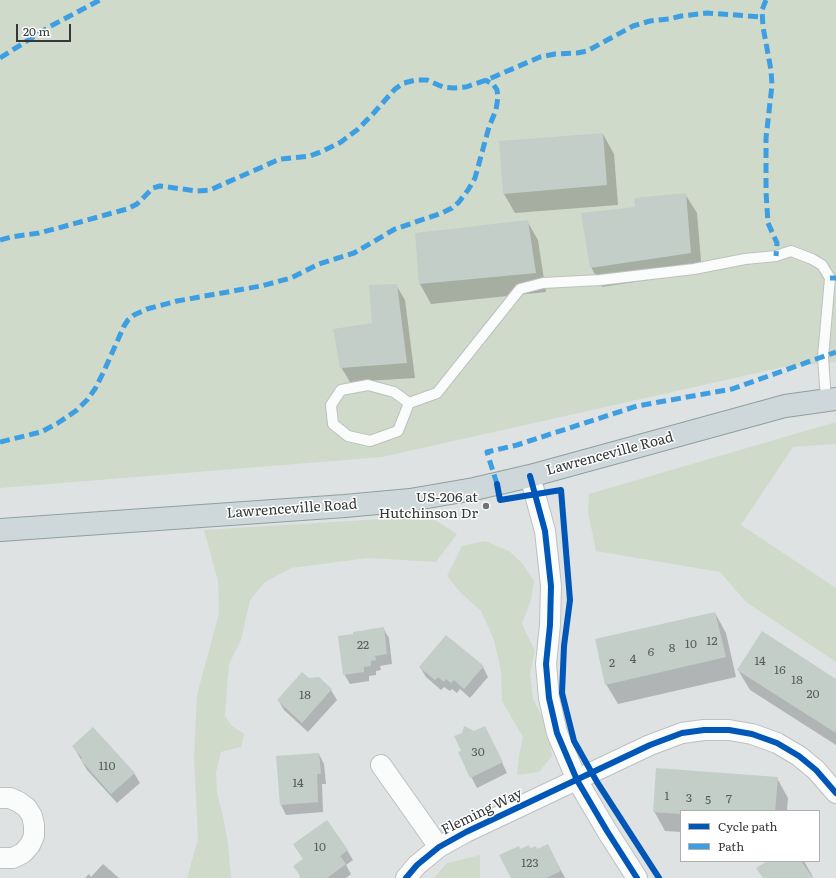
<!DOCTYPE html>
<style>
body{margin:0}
#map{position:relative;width:836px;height:878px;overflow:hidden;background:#dee2e2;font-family:Literata,serif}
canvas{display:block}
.legend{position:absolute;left:680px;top:810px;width:140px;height:52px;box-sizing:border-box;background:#fff;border:1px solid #aeafaf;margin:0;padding:5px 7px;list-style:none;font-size:12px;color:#353838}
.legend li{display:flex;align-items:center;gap:8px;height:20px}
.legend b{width:20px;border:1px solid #aeafaf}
.scale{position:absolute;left:16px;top:24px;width:55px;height:18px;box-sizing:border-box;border:2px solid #353838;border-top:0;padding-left:5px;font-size:12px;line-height:14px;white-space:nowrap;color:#353838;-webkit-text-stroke:3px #fff;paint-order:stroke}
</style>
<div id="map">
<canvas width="836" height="878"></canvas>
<ul class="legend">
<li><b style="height:5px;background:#0057b8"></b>Cycle path</li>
<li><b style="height:5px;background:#3e9ee2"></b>Path</li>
</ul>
<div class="scale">20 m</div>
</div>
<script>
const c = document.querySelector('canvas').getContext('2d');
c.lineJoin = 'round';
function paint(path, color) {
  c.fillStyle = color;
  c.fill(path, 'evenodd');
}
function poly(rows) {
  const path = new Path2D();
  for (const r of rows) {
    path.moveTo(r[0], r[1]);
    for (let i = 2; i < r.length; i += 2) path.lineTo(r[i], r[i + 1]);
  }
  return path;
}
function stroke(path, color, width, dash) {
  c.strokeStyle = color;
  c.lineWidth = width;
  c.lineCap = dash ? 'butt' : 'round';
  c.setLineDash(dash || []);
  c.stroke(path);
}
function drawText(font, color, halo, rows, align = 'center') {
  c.font = font + ' Literata,serif';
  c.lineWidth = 3;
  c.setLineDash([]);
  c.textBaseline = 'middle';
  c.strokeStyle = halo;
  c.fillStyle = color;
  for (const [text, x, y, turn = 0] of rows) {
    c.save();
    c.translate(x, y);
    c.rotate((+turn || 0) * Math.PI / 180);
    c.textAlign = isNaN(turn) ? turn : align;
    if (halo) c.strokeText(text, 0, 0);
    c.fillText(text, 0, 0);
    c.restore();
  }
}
paint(poly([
 [0,0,836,0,836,362,784,367,382,457,0,488],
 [836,422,836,444,793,447,741,525,836,588,836,662,746,602,720,572,596,551,588,512,589,494],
 [429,516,457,534,436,562,368,558,291,568,265,582,250,600,241,640,229,664,225,716,232,726,244,734,241,747,221,752,216,772,217,793,223,816,228,844,231,878,187,878,198,839,194,757,197,695,219,613,218,581,204,530],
 [485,541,509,551,523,564,534,581,531,600,522,624,535,651,530,674,533,699,547,726,552,756,539,772,517,775,519,756,523,737,502,701,501,671,494,640,481,611,460,592,447,576,462,546],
 [480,855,480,878,434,878,447,863]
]), '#d0dacb');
paint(poly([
 [603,134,614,154,618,205,515,213,504,194],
 [685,194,697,213,702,272,602,287,591,267,636,208],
 [527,221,538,240,546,292,431,304,420,284,416,234],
 [396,285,405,300,415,378,350,382,341,367,373,324],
 [715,613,726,633,736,677,618,704,606,684],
 [383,628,389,638,392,664,380,666,381,670,376,671,376,675,369,676,369,681,350,684,344,674],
 [420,667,483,667,488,677,470,698,460,689,457,693,452,689,450,691,444,687,441,690,426,677],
 [738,670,836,680,836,745,750,690],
 [319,678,331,690,337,700,308,732,284,710,278,700,309,679],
 [490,737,507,773,477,788,459,753],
 [73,746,134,773,140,783,117,803,87,770],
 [319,754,324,764,326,784,322,784,323,812,286,815,281,805],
 [777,778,788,798,787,811,681,811,681,832,665,831,654,811],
 [294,845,347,850,353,860,346,865,351,874,346,878,301,878,295,866,304,860],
 [548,845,565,878,512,878,520,850,537,850],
 [768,861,804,861,813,877,763,878],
 [103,864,119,878,85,878,89,874,91,877]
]), '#0003');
paint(poly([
 [603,133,607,185,503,194,499,141],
 [686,193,691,253,590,268,581,213,635,207,634,198],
 [528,220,536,273,419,284,415,233],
 [397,284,407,363,340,368,333,329,372,323,369,285],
 [715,612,726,657,605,685,595,639],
 [384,627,387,654,375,656,376,660,371,661,371,666,364,667,364,672,343,675,338,636,353,634,353,632],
 [762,631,836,679,836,733,737,670],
 [446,635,484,666,464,689,454,680,451,683,446,679,444,682,438,677,435,680,419,667],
 [302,672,309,678,319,677,332,689,302,723,277,700],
 [464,726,474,731,485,726,503,762,470,778,458,752,461,751,454,736,462,733],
 [93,727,135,773,111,794,80,759,82,758,72,746],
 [319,753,321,774,317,774,318,802,280,805,276,756],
 [656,768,778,777,775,811,681,811,681,814,653,812],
 [327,820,348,850,340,856,346,864,327,878,302,878,293,866,303,859,293,844],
 [548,844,561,871,546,878,511,878,499,855,519,846,520,849,529,845,530,848,536,846,537,849],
 [767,861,801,861,813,878,763,878,756,868]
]), '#c4cec9');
const service = poly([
 [409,403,398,431,370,441,348,436,333,424,331,405,341,390,368,385,394,392,409,403,437,393,520,289,543,283,600,280,694,269,745,259,776,256,791,251,812,259,822,265,830,278,823,357,826,400]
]);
const minor = poly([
 [530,476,545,531,551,586,550,625,546,664,549,698,557,733,577,780,607,831,637,878],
 [381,765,439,847],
 [0,798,10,798,19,802,27,808,32,816,34,825,34,836,30,845,23,853,13,858,0,858],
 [406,878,417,865,439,847,466,832,650,745,682,733,704,730,729,730,752,734,777,743,799,756,816,770,836,793]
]);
const trunk = poly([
 [0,530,345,506,410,500,474,489,530,476,785,406,836,399]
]);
stroke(service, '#bec0c0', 12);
stroke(minor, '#bec0c0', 22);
stroke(trunk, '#8f9fa1', 24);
stroke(service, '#fafbfb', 10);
stroke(minor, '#fafbfb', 20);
stroke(trunk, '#ced8da', 22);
stroke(poly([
 [766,0,762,10,763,27,771,70,772,85,766,138,766,192,768,223,777,243,776,256],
 [0,58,49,27,100,0],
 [0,240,11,237,39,233,62,227,127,209,137,204,153,188,160,186,197,191,210,190,280,159,310,156,323,151,341,142,357,130,372,115,395,89,404,83,416,80,427,80,443,87,454,88,466,87,489,79,540,57,555,54,577,53,587,51,633,26,650,21,669,19,681,16,707,13,763,17],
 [830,278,836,278],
 [0,442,41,432,58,423,77,410,87,400,95,389,104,371,124,326,128,320,134,315,147,309,177,301,261,286,291,278,319,264,354,253,395,229,442,213,452,208,459,202,468,190,475,178,489,127,496,110,498,97,497,90,493,84,485,80],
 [497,484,487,452,517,445,637,406,732,389,836,352]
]), '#3e9ee2', 5, [10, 5]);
stroke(poly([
 [530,476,545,531,551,586,550,625,546,664,549,698,557,733,577,780,607,831,637,878],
 [497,484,500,500,561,490,570,600,564,646,562,693,574,741,597,782,659,878],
 [406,878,417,865,439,847,466,832,650,745,682,733,704,730,729,730,752,734,777,743,799,756,816,770,836,793]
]), '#0057b8', 6);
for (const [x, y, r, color] of [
 [486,506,4,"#707474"]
]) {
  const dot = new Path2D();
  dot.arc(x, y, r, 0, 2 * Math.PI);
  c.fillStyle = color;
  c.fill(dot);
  stroke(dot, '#fff', 1.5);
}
drawText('12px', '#595e5c', null, [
 ["12",712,641],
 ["10",691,644],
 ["22",363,645],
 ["8",672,648],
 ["6",651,652],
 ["4",633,659],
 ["14",760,661],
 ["2",612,663],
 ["16",780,670],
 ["18",797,680],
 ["20",813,694],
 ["18",305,695],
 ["30",478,752],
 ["110",107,766],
 ["14",298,783],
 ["1",667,796],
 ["3",689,798],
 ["7",729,799],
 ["5",708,800],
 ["10",320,847],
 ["123",530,863]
]);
drawText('14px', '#353838', '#fff', [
 ["Lawrenceville Road",610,454,-15],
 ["Lawrenceville Road",292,509,-4],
 ["Fleming Way",482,812,-26]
]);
drawText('14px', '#353838', '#fff', [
 ["US-206 at",478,498],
 ["Hutchinson Dr",478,514]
], 'right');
</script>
